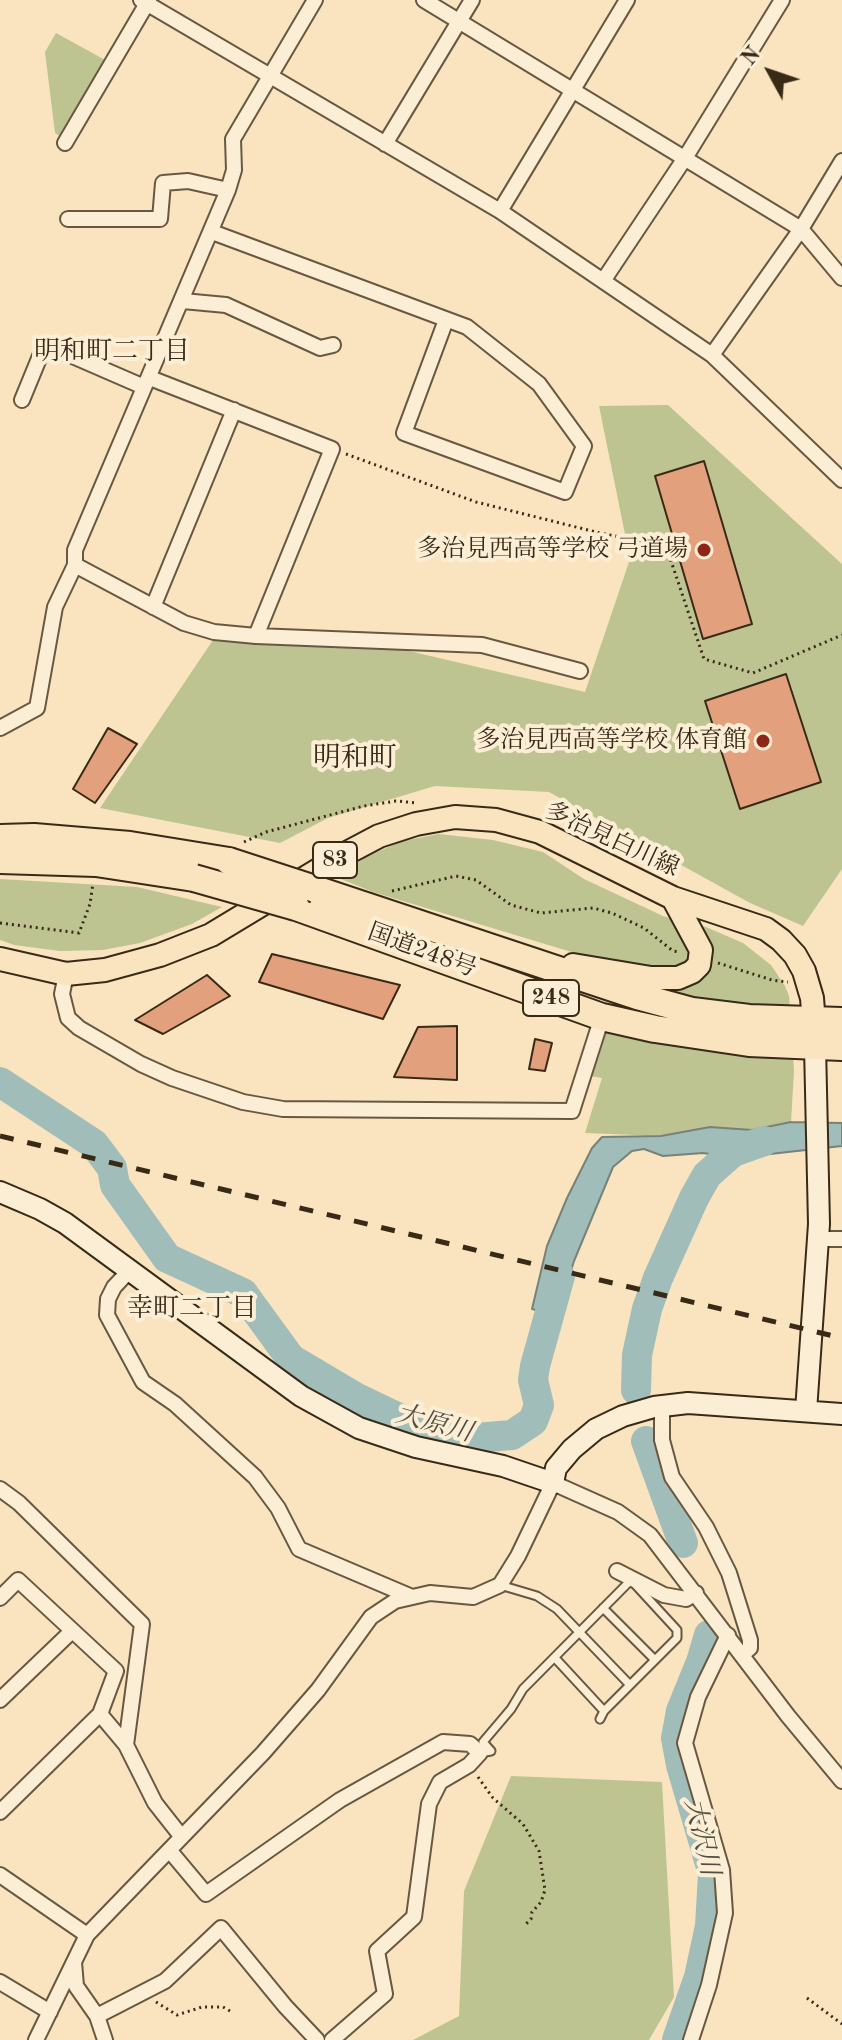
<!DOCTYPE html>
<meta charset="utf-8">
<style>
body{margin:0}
#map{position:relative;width:842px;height:2040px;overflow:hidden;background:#fae4bf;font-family:"Old Standard TT",serif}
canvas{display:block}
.north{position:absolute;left:730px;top:32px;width:80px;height:80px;-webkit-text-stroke:6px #fcedd5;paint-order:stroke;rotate:310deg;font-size:22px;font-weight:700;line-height:32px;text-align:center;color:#392a17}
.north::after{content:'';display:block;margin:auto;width:28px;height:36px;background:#392a17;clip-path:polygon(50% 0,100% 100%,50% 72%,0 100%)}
</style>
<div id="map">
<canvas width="842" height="2040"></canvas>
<div class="north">N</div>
</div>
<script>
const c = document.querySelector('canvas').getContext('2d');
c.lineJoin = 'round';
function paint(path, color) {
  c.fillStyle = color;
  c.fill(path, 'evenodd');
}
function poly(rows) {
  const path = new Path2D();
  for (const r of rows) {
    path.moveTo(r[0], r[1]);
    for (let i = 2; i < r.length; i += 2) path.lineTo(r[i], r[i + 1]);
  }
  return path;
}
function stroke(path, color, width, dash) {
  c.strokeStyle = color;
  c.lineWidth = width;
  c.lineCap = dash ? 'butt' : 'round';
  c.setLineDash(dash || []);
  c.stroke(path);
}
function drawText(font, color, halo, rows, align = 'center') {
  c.font = font + ' "Old Standard TT","Noto Serif JP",serif';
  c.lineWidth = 8;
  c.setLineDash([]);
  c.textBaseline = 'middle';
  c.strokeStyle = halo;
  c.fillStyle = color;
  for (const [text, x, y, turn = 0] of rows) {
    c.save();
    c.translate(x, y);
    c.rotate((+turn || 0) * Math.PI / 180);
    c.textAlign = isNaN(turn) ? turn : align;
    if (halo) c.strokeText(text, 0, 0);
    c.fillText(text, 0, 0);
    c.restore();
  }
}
paint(poly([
 [56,33,107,61,62,138,55,133,45,52],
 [668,405,842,564,842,869,803,926,750,903,549,792,435,786,328,818,280,843,100,808,213,640,396,648,585,692,630,559,599,406],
 [439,834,493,840,543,852,584,879,663,916,706,927,743,943,771,965,785,986,789,996,794,1071,791,1122,752,1130,710,1127,661,1136,585,1133,602,1078,589,1076,621,967,373,892,336,877,368,856,402,841],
 [0,879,137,887,222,907,192,924,140,943,103,950,60,951,14,945,0,940],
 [511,1776,662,1782,674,1997,649,2040,413,2040,459,2016,464,1891]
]), '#bdc492');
const water = poly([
 [791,1122,842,1123,842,1146,734,1158,703,1153,663,1156,644,1149,632,1151,613,1167,574,1261,557,1316,532,1309,547,1246,567,1198,592,1148,602,1137,661,1136,710,1127,752,1130,791,1122]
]);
paint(water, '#a0bdb9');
stroke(water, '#778278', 2);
stroke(poly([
 [0,1082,94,1144,112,1168,115,1185,167,1258,243,1293,291,1359,355,1397,401,1419,431,1430,475,1438,512,1435,533,1421,539,1405,533,1380,535,1366,560,1276],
 [636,1390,637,1355,647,1309,658,1278,694,1198,707,1175,733,1152,764,1141],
 [646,1441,683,1543],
 [677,2040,699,1977,710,1926,713,1874,681,1765,676,1738,681,1711,701,1662,709,1635]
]), '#a0bdb9', 30);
const building = poly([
 [704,461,752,624,703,639,655,476,704,461],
 [786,674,821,782,740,809,705,701,786,674],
 [108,728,137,744,95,803,73,789,108,728],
 [272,954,400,985,383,1019,259,982,272,954],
 [207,975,230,996,163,1034,135,1020,207,975],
 [457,1026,457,1080,394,1077,418,1027,457,1026],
 [535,1039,552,1043,545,1071,529,1069,535,1039]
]);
paint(building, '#e3a07d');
stroke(building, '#392a17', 2);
const lane = poly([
 [500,1585,537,1596,557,1609,630,1685],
 [603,1608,655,1660],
 [555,1658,604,1711],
 [480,1753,491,1751,483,1742,511,1709,523,1689,631,1580,677,1630,677,1638,604,1711,600,1719]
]);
const street = poly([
 [141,0,500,211,712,355,842,480],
 [424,0,801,229,842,278],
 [65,143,149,0],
 [385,144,472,0],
 [500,211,627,0],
 [68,219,160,219,163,183,188,181,228,190],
 [212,232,467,327,539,384,584,446,565,492,404,433,446,320],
 [603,281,685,158,782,0],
 [183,301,226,305,320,348,333,345],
 [712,355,801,229,842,161],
 [150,378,332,449,256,636],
 [22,400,45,344,144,387],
 [75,565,184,623,214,632,256,636,482,645,580,671],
 [153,607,234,410],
 [0,728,37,708,55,607,75,565,75,550,228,190,234,170,233,139,315,0],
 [66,974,62,994,68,1018,79,1028,141,1064,172,1078,243,1102,283,1109,572,1111,602,1017],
 [817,1239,842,1239],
 [129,1271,114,1287,108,1299,107,1315,143,1382,175,1404,255,1477,278,1508,299,1549,412,1597],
 [662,1406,662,1440,672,1477,706,1527,729,1573,750,1640,750,1648,743,1654],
 [0,1489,19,1503,142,1624,126,1745,155,1803,181,1836],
 [617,1571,664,1595,686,1599,696,1593],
 [0,1598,18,1580,116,1671,100,1714,0,1812],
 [0,1700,72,1631],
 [100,1714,126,1745],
 [170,1851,206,1894,340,1800,443,1742,470,1744,480,1753,469,1765,440,1782,429,1804,414,1917,377,1951,385,1994,332,2040],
 [0,1875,87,1935],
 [74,1962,76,1986,97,2016,105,2040],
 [0,1982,50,2012],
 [97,2016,165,1981,221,1928,285,2006,317,2040],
 [36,2040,87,1935,263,1753,318,1690,371,1617,395,1601,430,1593,473,1597,500,1585,518,1556,553,1483,618,1512,650,1535,788,1716,842,1781],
 [691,2040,709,1985,725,1913,722,1870,685,1743,698,1697,728,1635]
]);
const secondary = poly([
 [0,1192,40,1209,65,1223,301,1396,359,1428,416,1447,503,1466,553,1483,556,1468,572,1449,596,1429,623,1416,654,1407,688,1403,842,1414],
 [806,1411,819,1224,815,1046]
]);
const primary = poly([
 [0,959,66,974,105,970,160,955,211,935,345,854,379,836,416,824,455,817,496,820,540,832,673,898,766,929,781,940,795,955,804,971,812,998,815,1037],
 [573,965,651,978,678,978,692,972,699,965,701,950,673,898]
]);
const highway = poly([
 [0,838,34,837,130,845,229,861],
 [0,860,96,863,194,878],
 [315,889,637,996,692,1011,749,1018,842,1021],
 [296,907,602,1017,655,1029,749,1043,842,1047]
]);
stroke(lane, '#695841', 11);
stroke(street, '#695841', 18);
stroke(secondary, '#392a17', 24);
stroke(primary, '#392a17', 26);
stroke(highway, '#392a17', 30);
stroke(poly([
 [346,454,476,502,600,533,666,546,704,659,753,673,842,635],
 [244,842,266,832,364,806,396,801,418,803],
 [392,891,456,876,476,880,511,905,541,913,593,908,612,913,644,928,673,951,680,952],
 [0,923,79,933,90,904,93,883],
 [718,963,772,980,788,982],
 [478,1777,493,1798,523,1824,539,1851,545,1890,541,1902,532,1912,531,1919,525,1925],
 [807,1998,842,2024],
 [156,2002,177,2015,202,2007,223,2007,230,2011]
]), '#392a17', 3, [2, 4]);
stroke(lane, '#fcedd5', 7);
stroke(street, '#fcedd5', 14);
stroke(secondary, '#fcedd5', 20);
stroke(primary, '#fae4bf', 22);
stroke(highway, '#fae4bf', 26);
stroke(poly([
 [0,1136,842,1338]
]), '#392a17', 5, [14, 14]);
const highwayBridge = poly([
 [229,861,315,889],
 [194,878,296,907]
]);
stroke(highwayBridge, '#392a17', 30, []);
stroke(highwayBridge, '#fae4bf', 26);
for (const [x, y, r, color] of [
 [704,550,8,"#8f2418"],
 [763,741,8,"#8f2418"]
]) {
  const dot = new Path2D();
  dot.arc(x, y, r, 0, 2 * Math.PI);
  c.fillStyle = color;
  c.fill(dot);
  stroke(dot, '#fcedd5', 3);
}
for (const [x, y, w] of [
 [335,860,44],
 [551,998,56]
]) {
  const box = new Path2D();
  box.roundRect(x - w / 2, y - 18, w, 36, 6);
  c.fillStyle = '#fcedd5';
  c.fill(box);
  stroke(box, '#392a17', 2);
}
drawText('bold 22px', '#392a17', null, [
 ["83",335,860],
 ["248",551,998]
]);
drawText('24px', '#392a17', '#fcedd5', [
 ["多治見西高等学校 弓道場",688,550],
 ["多治見西高等学校 体育館",747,741]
], 'right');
drawText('24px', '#392a17', '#fcedd5', [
 ["多治見白川線",612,840,25],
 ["国道248号",422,951,20]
]);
drawText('26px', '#392a17', '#fcedd5', [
 ["明和町二丁目",112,352],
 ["幸町二丁目",192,1309]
]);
drawText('italic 26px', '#534f40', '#fcedd5', [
 ["大原川",434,1424,15],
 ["大沢川",701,1837,77]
]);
drawText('28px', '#392a17', '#fcedd5', [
 ["明和町",355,759]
]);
</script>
